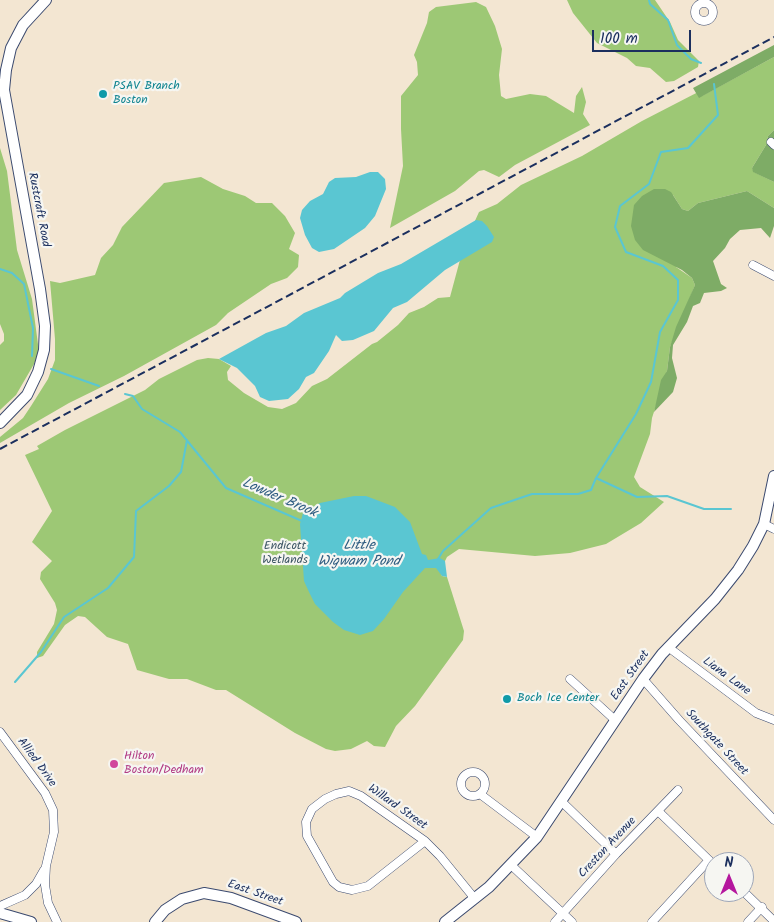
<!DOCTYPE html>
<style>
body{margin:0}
#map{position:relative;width:774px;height:922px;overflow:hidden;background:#f3e6d2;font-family:Kalam,sans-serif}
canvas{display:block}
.north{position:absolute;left:704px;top:852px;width:50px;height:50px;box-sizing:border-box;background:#f6f6f2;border:1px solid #9ea6b7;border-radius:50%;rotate:0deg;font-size:14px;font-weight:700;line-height:20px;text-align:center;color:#1b2f5e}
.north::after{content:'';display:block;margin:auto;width:18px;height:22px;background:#b5179e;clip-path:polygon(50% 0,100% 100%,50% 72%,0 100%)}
.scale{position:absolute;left:592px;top:30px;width:99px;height:22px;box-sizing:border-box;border:2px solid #1b2f5e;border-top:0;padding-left:6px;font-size:15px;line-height:18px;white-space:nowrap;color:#1b2f5e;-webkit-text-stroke:4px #f6f6f2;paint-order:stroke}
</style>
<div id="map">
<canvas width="774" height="922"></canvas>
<div class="north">N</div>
<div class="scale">100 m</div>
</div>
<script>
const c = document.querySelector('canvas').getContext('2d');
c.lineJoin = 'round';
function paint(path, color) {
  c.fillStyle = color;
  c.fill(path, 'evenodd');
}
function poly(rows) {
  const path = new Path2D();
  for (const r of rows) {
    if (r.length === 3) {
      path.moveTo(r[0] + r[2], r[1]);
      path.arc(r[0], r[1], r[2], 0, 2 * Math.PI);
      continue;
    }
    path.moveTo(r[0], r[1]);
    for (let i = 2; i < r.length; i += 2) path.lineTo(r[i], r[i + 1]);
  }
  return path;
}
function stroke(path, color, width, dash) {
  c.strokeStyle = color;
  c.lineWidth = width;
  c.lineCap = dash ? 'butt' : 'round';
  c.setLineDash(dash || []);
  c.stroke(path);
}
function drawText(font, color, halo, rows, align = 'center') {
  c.font = font + ' Kalam,sans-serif';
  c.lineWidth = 4.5;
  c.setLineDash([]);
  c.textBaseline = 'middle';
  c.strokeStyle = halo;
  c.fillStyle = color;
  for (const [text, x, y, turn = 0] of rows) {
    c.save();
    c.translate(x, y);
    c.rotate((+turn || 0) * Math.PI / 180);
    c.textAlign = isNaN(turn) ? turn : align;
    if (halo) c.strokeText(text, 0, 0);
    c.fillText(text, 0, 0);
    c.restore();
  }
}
paint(poly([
 [567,0,655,0,670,22,678,40,699,61,698,67,674,81,666,82,650,68,636,66,627,58,597,43,573,13],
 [476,2,486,7,495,26,502,49,499,75,501,96,506,99,530,94,546,96,574,113,576,96,582,87,586,102,583,114,590,125,515,165,499,177,484,170,479,171,455,191,390,228,403,166,401,129,401,96,418,75,417,62,414,55,427,23,429,12,436,7],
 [774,57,774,130,768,136,766,145,752,168,754,172,774,182,774,208,747,191,698,203,688,211,682,209,673,195,676,267,692,278,695,285,670,347,667,371,652,418,650,434,634,477,640,487,664,502,641,523,606,544,570,553,535,556,459,549,447,557,440,571,442,576,447,577,464,631,463,640,415,706,396,726,385,747,374,746,367,741,351,749,335,751,326,749,295,733,226,690,216,690,187,679,169,679,137,670,128,644,107,637,85,617,78,616,65,625,43,656,37,658,37,652,54,624,57,610,55,603,40,579,41,572,52,561,32,542,52,511,25,455,39,449,37,446,65,430,145,390,159,379,197,360,208,358,219,359,231,366,227,372,228,380,244,393,268,407,282,409,296,403,312,386,327,379,372,344,377,342,398,325,409,313,424,307,438,298,450,297,464,245,479,212,497,204,521,185,582,156,642,121,704,89,702,96],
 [0,148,7,171,17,250,32,299,39,352,34,364,16,395,0,410,0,345,4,341,4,334,0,324],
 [201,177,223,189,245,196,256,203,272,203,285,216,295,233,289,249,299,255,298,267,287,278,271,284,228,313,216,325,124,376,69,403,0,443,0,437,23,418,31,406,48,379,55,360,55,339,50,281,60,283,95,275,101,258,113,245,122,227,164,183]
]), '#9dc875');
paint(poly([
 [774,45,774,57,699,98,693,88],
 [774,130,774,139,768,145,774,150,774,182,753,172,752,168,766,145,768,136],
 [654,189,665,189,671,192,682,209,688,211,698,203,747,191,774,208,774,226,770,238,761,228,740,230,730,239,725,248,713,261,721,284,727,288,721,291,704,293,700,303,693,306,687,322,673,345,672,358,677,378,673,392,654,412,661,380,667,371,670,347,676,327,695,285,692,278,682,270,643,250,635,240,631,226,634,205,642,196]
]), '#7eac66');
paint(poly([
 [370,172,378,172,385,179,386,189,375,216,365,228,334,249,319,252,312,248,305,235,300,218,302,210,310,201,323,194,329,182,335,178,356,177],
 [476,220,482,221,487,226,494,237,492,242,445,270,407,302,393,308,374,331,353,340,342,341,336,335,329,351,314,373,306,377,299,389,288,399,269,401,260,397,255,386,237,368,219,359,266,333,286,326,304,313,340,298,345,293,378,273,401,264],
 [354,496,366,496,395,507,410,522,422,554,426,555,428,560,440,558,445,561,447,577,442,576,436,568,425,568,403,592,384,619,373,631,360,635,344,630,333,622,315,604,309,592,304,581,300,524,303,513,320,503]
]), '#5ac6d2');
stroke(poly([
 [649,0,650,4,668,20,677,45,691,59,701,63],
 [714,84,718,115,688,148,661,152,649,184,620,206,615,227,626,252,663,266,678,280,678,300,660,332,651,382,636,414,596,478,637,497,667,496,704,509,731,509],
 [0,269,12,273,24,284,33,328,32,356],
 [51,369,99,386],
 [125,394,133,396,142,409,180,432,226,488,302,521],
 [438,559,443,551,491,508,532,494,578,494,591,490,596,478],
 [15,682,41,652,64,617,108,588,134,557,136,511,169,486,181,472,187,440]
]), '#5ac6d2', 2);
const street = poly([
 [704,12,9],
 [771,142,774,145],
 [753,265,774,276],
 [764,524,774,529],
 [668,647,756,713,774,720],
 [570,679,615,720],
 [643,679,679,720,774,820],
 [0,732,45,793,53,810,54,832,46,866,45,885,48,903,57,922],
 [473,784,12],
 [480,794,537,837],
 [561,801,616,854],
 [658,811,714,865],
 [425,841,368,886,352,890,339,887,333,882,307,836,306,822,312,809,325,799,336,794,349,791,361,796,425,841,440,856,475,899],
 [511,865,572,922],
 [744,892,774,921],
 [0,906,25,895,36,884,44,870],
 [555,922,616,854,678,790],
 [652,922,709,860],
 [748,922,762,907]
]);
const secondary = poly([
 [0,423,27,395,38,372,44,350,45,326,40,289,4,90,6,70,11,48,23,25,46,0],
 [0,913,31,922],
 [155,922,165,910,182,899,204,893,231,898,296,922],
 [445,922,489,887,537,837,643,679,662,654,715,599,738,570,753,546,764,524,774,476]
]);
stroke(street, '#3b4a6f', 9);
stroke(secondary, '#3b4a6f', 12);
stroke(street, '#fff', 8);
stroke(secondary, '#fff', 10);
stroke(poly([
 [0,449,774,37]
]), '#1b2f5e', 2, [8, 4]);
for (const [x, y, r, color] of [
 [103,94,5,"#0f9aa8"],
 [507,699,5,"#0f9aa8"],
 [114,764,5,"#d1479c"]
]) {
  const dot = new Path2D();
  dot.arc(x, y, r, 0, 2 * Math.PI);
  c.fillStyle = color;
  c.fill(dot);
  stroke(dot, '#f6f6f2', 2);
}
drawText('12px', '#0d838f', '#f6f6f2', [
 ["PSAV Branch",113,87],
 ["Boston",113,101],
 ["Boch Ice Center",517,699]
], 'left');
drawText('12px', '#1b2f5e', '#f6f6f2', [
 ["Rustcraft Road",38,210,79],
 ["East Street",631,676,-55],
 ["Liana Lane",726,677,36],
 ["Southgate Street",716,743,47],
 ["Allied Drive",36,763,54],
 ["Willard Street",397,808,35],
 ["Creston Avenue",608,848,-47],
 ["East Street",255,894,19]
]);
drawText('12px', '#3c5564', '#f6f6f2', [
 ["Endicott",285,547],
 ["Wetlands",285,561]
]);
drawText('12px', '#b23c85', '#f6f6f2', [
 ["Hilton",124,757],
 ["Boston/Dedham",124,771]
], 'left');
drawText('italic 14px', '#2e5c81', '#f6f6f2', [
 ["Lowder Brook",279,499,23],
 ["Little",359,547],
 ["Wigwam Pond",359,563]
]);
</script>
